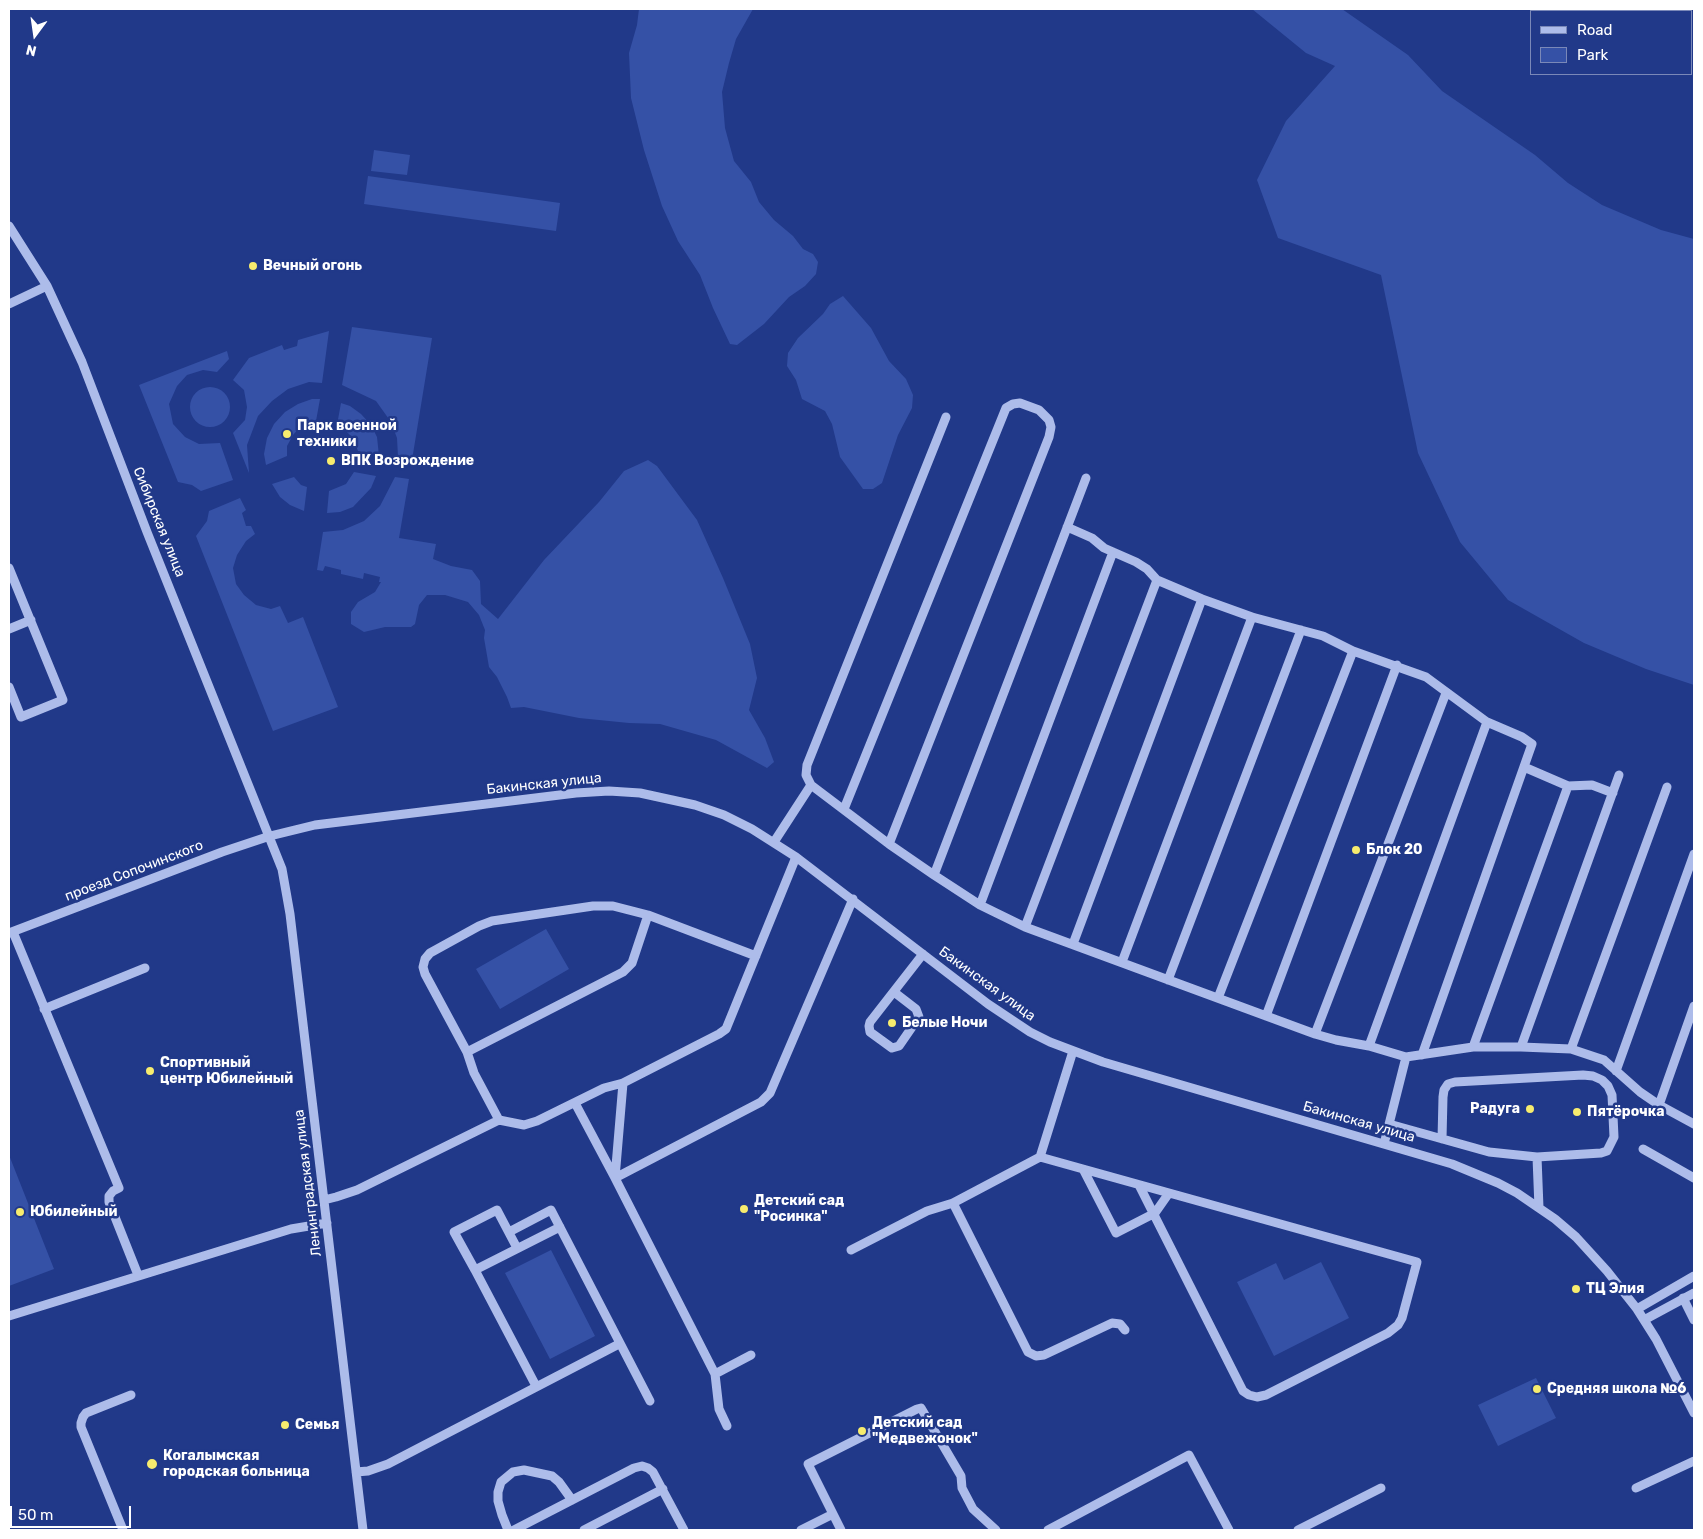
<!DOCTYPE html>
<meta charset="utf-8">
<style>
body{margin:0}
#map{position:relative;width:1703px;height:1539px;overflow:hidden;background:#213989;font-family:Rubik,sans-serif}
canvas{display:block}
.frame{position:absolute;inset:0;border:10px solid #fff;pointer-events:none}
.legend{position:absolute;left:1530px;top:10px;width:162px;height:65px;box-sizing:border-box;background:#213989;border:1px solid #7a88b8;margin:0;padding:6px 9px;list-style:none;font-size:15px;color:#fff}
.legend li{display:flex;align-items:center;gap:10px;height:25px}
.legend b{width:25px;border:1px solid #7a88b8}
.north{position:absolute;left:10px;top:10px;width:50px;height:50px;-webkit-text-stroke:4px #213989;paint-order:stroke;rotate:194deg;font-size:14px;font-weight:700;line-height:20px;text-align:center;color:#fff}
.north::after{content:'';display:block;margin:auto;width:18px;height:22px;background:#fff;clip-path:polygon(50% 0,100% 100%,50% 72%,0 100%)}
.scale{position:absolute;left:10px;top:1506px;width:121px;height:22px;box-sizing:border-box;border:2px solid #fff;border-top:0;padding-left:6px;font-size:15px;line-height:18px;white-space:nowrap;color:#fff;-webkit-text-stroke:4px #213989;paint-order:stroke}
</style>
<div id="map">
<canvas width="1703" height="1539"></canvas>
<div class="frame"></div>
<ul class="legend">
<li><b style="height:6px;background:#adbcea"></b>Road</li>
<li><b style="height:14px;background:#3551a6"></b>Park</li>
</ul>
<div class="north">N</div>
<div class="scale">50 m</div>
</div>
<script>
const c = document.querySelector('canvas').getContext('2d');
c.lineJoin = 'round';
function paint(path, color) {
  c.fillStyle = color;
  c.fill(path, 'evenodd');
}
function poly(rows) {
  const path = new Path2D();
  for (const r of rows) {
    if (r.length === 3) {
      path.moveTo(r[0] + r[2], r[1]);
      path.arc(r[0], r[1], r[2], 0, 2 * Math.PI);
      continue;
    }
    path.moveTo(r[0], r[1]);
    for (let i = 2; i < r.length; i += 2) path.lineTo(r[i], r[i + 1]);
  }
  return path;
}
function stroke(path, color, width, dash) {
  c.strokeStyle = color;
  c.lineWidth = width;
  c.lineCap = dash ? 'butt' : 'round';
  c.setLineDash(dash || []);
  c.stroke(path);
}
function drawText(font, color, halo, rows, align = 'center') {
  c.font = font + ' Rubik,sans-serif';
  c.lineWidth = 5;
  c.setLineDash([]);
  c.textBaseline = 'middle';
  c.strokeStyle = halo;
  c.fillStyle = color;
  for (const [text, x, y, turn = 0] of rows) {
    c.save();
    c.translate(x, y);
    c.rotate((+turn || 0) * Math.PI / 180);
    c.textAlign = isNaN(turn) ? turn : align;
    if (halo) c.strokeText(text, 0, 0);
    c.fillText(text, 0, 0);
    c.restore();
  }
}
paint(poly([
 [639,9,753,9,736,39,729,63,722,92,725,128,734,161,751,182,759,202,774,220,793,236,803,249,813,254,818,262,816,274,805,286,789,297,764,324,737,345,730,344,713,308,700,275,678,241,662,206,644,150,631,98,629,53,637,25],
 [1252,9,1342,9,1408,55,1442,91,1535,155,1568,183,1602,205,1661,230,1694,239,1694,685,1646,669,1584,643,1508,600,1460,542,1418,453,1381,275,1278,238,1257,180,1286,121,1335,66,1306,53],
 [374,150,410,155,407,175,371,171],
 [368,176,560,203,556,231,364,204],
 [843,296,871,328,889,361,906,379,913,395,912,408,898,435,882,483,873,489,863,489,840,457,832,424,825,411,802,399,796,380,787,366,788,353,798,338,823,314,830,304],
 [352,327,432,338,412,460,398,457,397,438,391,422,376,401,342,385],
 [329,331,322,383,309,382,288,389,272,401,258,416,247,445,249,473,233,433,245,420,247,407,244,390,233,380,249,358,282,345,284,350,297,346,298,340],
 [227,351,229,359,217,372,203,370,187,375,177,386,169,404,173,424,185,437,199,444,220,443,233,480,201,491,192,485,178,482,139,385],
 [210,407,20],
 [312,399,320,399,316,421,301,426,293,435,287,446,287,456,266,465,264,454,267,438,274,424,285,412,298,404],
 [341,403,350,406,361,414,371,425,377,437,379,456,358,451,353,438,344,429,337,425],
 [648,460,657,466,697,520,723,578,750,644,757,678,749,710,765,738,774,762,767,768,716,740,660,724,629,723,579,718,524,707,511,708,507,697,497,677,489,667,484,638,485,630,479,615,468,602,445,595,427,595,419,605,415,624,411,627,385,627,364,632,351,624,351,612,358,602,375,592,381,582,379,582,380,577,364,573,363,579,341,574,341,570,325,566,323,571,317,570,323,532,343,530,364,521,380,506,395,477,409,479,399,538,436,544,433,559,451,566,472,570,480,581,481,604,498,619,544,560,599,502,624,471],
 [354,472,376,476,371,488,353,507,340,512,327,513,329,491,346,484],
 [294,477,301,485,307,487,304,511,290,505,280,497,272,484],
 [240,498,246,510,242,513,246,526,251,526,255,534,246,541,237,555,233,568,236,584,244,595,256,605,271,609,280,606,288,623,303,617,338,707,273,731,196,536,207,521,209,511],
 [546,929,569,969,500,1009,476,969],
 [9,1155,54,1269,9,1286,9,1154],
 [551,1250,595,1336,550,1359,505,1273],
 [1321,1262,1349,1318,1274,1356,1237,1282,1276,1263,1284,1280],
 [1536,1378,1556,1418,1498,1446,1478,1405]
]), '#3551a6');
stroke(poly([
 [9,226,47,286,82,362,147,532,282,869,290,914,363,1530],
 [9,304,47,286],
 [946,417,807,765,806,775,811,785,889,844,934,875,980,905,1025,927,1315,1034,1336,1040,1369,1046,1406,1057,1473,1047,1521,1047,1571,1049,1604,1060,1640,1092,1659,1105,1694,1124],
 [1067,527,1092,538,1104,548,1136,562,1147,569,1157,580,1202,599,1252,617,1323,636,1353,651,1426,677,1487,722,1369,1046],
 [9,568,63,700,21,717,9,687],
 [9,629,31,620],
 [1568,786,1592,785,1613,793],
 [844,809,1006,408,1013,404,1020,403,1039,410,1049,420,1051,427,1049,437,889,844],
 [774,842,811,785],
 [934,875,1086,478],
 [980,905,1113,552],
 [1025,927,1157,580],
 [13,932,119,1188,113,1191,109,1196,109,1202,138,1275],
 [9,933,222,852,270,836,315,825,576,793,609,791,640,793,695,805,724,815,752,829,796,857,988,1004,1030,1032,1050,1042,1103,1062,1452,1164,1498,1183,1517,1193,1555,1219,1576,1237,1607,1271,1637,1309,1656,1339,1694,1413],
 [1073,944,1202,599],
 [1122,962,1252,617],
 [1168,980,1301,630],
 [894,992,916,1009,919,1017,899,1046,892,1048,870,1032,869,1026,870,1022,923,954],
 [1218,998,1353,651],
 [44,1009,145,968],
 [1266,1016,1397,665],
 [1315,1034,1446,693],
 [1473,1047,1568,786,1524,767],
 [1521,1047,1619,775],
 [1571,1049,1667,787],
 [1073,1051,1040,1157,953,1203,1028,1352,1036,1356,1044,1355,1112,1323,1120,1324,1125,1330],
 [467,1052,623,972,632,963,648,915],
 [1422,1055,1532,744,1522,737,1487,722],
 [1616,1071,1694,854],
 [575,1103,615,1178,761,1102,770,1093,853,899],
 [1659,1105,1694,1006],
 [499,1120,474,1073,467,1052,425,974,423,967,425,959,430,953,479,926,492,921,593,906,613,906,648,915,756,956],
 [1389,1124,1489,1152,1537,1157,1539,1208],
 [1442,1139,1443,1097,1444,1090,1448,1084,1455,1082,1583,1075,1593,1076,1602,1080,1608,1086,1612,1095,1614,1137,1607,1151,1601,1153,1537,1157],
 [1384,1144,1406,1057],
 [1643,1149,1694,1178],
 [1040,1157,1083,1169,1417,1262,1402,1318,1398,1325,1388,1333,1266,1395,1257,1397,1249,1395,1243,1391,1139,1185],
 [1083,1169,1116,1233,1155,1213,1169,1193],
 [324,1200,336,1197,357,1190,499,1120,524,1125,537,1121,604,1088,623,1083],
 [509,1232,551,1210,650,1401],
 [851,1250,927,1211,953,1203],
 [475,1270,454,1232,497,1210,517,1248],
 [1683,1298,1694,1320],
 [1637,1309,1694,1276],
 [9,1316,291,1229,327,1223],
 [1644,1320,1694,1293],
 [715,1374,751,1355],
 [536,1386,475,1270,560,1227],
 [727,1426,719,1409,715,1374,615,1178,623,1083,719,1034,726,1029,796,857],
 [356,1472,368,1471,388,1464,619,1344],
 [1636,1488,1694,1461],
 [123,1530,81,1427,81,1423,83,1417,86,1413,131,1395],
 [508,1530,502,1515,498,1501,498,1492,501,1482,513,1472,524,1470,552,1476,559,1482,572,1500],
 [514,1530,634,1468,642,1466,648,1468,653,1472,684,1530],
 [584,1530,663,1489],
 [801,1530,833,1514],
 [841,1530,808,1464,917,1409,921,1408,961,1476,962,1488,973,1509,996,1530],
 [1048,1530,1189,1455,1229,1530],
 [1298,1530,1381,1488]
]), '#adbcea', 9);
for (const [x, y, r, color] of [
 [253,266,5,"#f7ec6e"],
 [287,434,5,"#f7ec6e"],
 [331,461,5,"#f7ec6e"],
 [1356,850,5,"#f7ec6e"],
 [892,1023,5,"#f7ec6e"],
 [150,1071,5,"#f7ec6e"],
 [1530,1109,5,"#f7ec6e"],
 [1577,1112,5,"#f7ec6e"],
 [744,1209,5,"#f7ec6e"],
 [20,1212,5,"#f7ec6e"],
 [1576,1289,5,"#f7ec6e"],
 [1537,1389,5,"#f7ec6e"],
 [285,1425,5,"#f7ec6e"],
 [862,1431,5,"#f7ec6e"],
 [152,1464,6,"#f7ec6e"]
]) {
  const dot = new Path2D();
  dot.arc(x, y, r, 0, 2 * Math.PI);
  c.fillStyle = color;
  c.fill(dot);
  stroke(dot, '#213989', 2);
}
drawText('bold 14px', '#fff', '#213989', [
 ["Вечный огонь",263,266],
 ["Парк военной",297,426],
 ["техники",297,442],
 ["ВПК Возрождение",341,461],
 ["Блок 20",1366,850],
 ["Белые Ночи",902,1023],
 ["Спортивный",160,1063],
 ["центр Юбилейный",160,1079],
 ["Радуга",1520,1109,"right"],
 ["Пятёрочка",1587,1112],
 ["Детский сад",754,1201],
 ["\"Росинка\"",754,1217],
 ["Юбилейный",30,1212],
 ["ТЦ Элия",1586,1289],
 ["Средняя школа №6",1547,1389],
 ["Детский сад",872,1423],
 ["\"Медвежонок\"",872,1439],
 ["Семья",295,1425],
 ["Когалымская",163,1456],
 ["городская больница",163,1472]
], 'left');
drawText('14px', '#fff', '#213989', [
 ["Сибирская улица",159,522,68],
 ["Бакинская улица",544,784,-6],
 ["проезд Сопочинского",134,871,-21],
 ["Бакинская улица",987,984,36],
 ["Бакинская улица",1359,1122,16],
 ["Ленинградская улица",308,1183,-97]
]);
</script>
